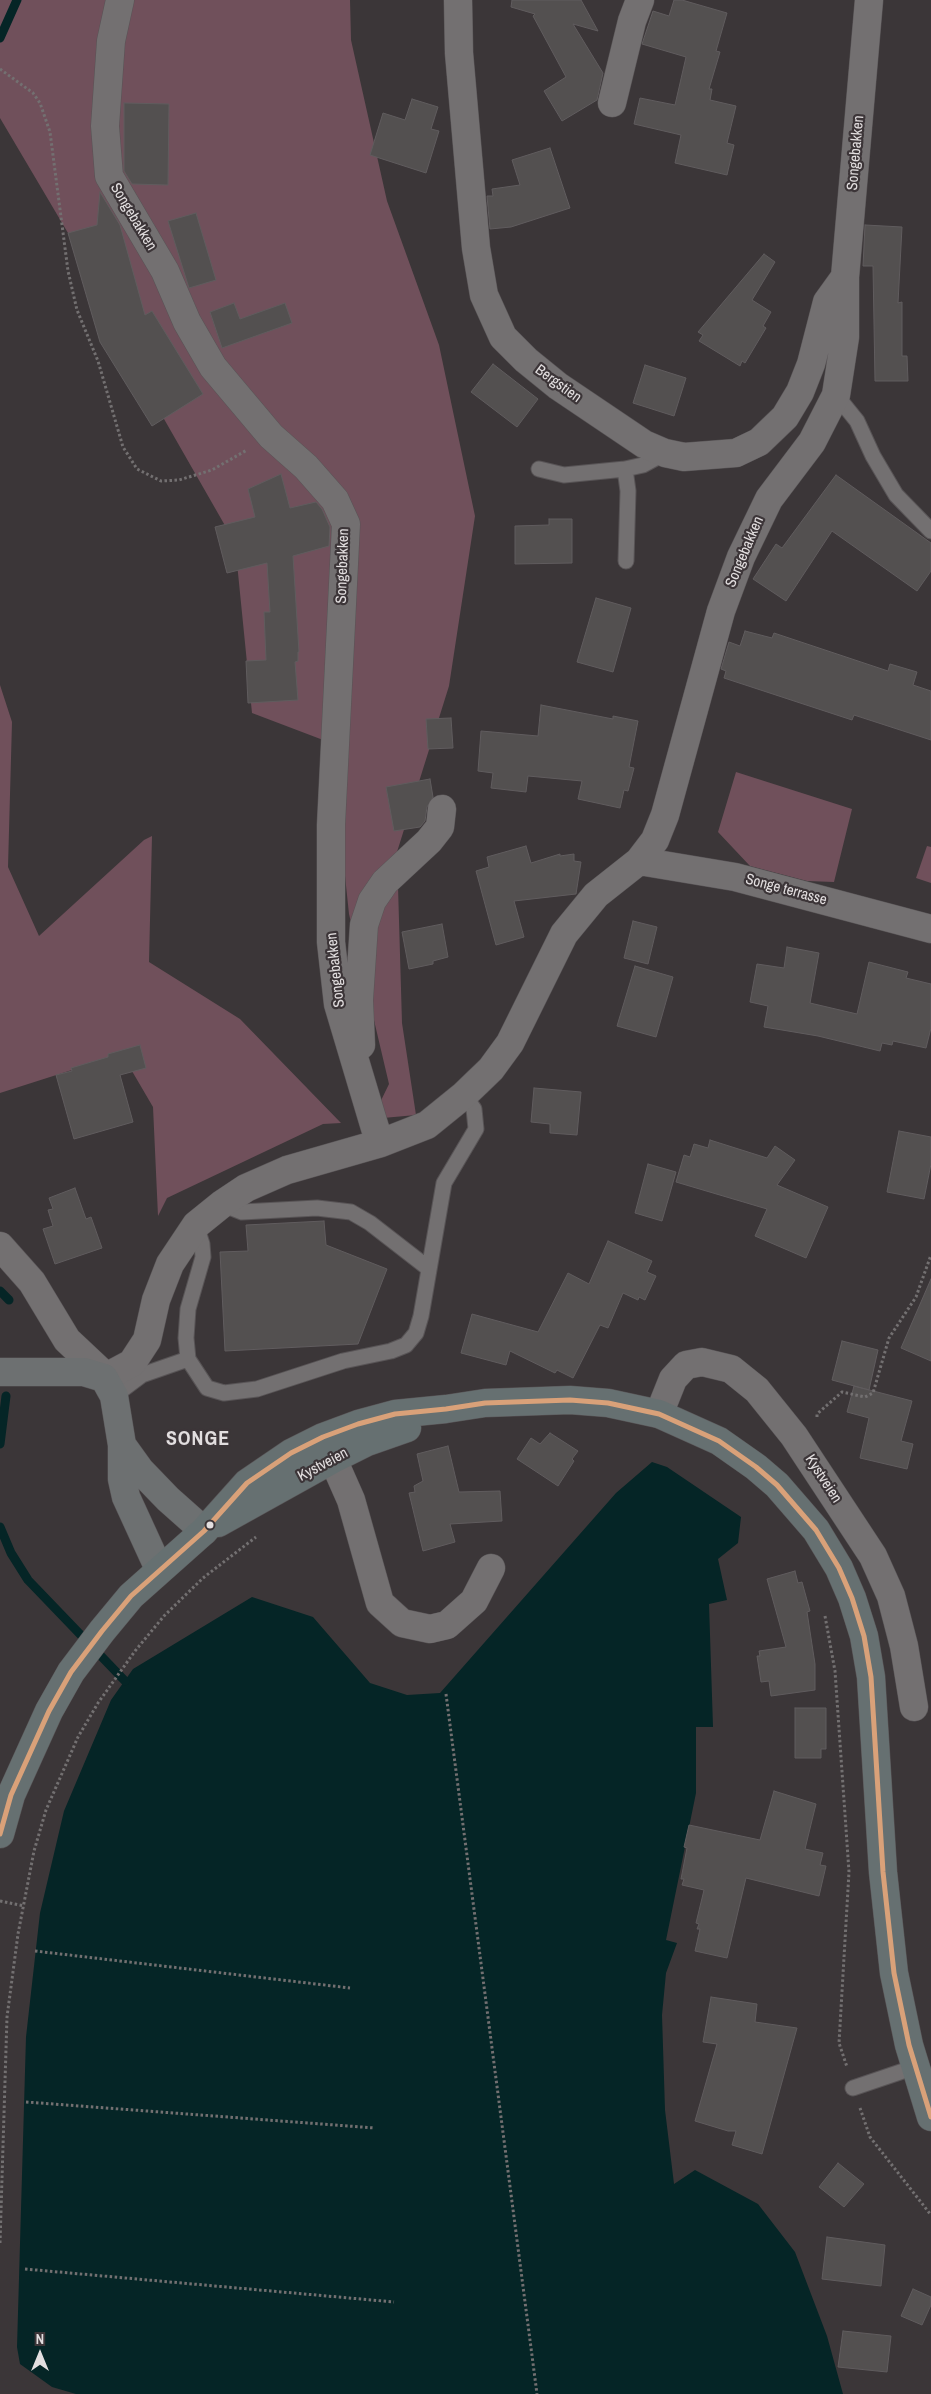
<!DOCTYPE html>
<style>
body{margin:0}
#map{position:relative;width:931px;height:2394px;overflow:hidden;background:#3b3638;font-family:"Archivo Narrow",sans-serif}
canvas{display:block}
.north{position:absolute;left:15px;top:2329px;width:50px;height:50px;-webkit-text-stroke:4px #3c3538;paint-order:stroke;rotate:0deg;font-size:14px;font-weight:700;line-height:20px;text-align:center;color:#e2dedf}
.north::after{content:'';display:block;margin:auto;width:18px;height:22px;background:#e2dedf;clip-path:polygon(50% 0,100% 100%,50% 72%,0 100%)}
</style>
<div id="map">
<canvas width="931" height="2394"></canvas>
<div class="north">N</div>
</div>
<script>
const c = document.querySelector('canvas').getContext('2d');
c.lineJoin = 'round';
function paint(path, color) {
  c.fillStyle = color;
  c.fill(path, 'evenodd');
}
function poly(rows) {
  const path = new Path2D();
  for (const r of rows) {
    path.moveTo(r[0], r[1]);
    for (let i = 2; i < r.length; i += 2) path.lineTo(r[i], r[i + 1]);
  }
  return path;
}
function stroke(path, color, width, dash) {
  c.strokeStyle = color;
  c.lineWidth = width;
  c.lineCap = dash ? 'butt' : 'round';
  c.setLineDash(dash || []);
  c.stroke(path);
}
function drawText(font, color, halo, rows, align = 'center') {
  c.font = font + ' "Archivo Narrow",sans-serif';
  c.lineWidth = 4.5;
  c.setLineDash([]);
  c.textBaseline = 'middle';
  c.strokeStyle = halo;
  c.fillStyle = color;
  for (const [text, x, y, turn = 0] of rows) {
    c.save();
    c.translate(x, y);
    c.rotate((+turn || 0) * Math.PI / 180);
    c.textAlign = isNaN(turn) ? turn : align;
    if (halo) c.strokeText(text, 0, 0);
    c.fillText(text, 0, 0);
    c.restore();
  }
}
paint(poly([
 [0,0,350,0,351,40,387,201,439,345,475,516,449,686,397,852,402,1023,416,1115,372,1119,389,1084,349,914,331,743,252,713,235,543,160,412,81,255,0,118],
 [0,685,12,722,8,867,39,936,144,840,152,836,149,962,240,1019,341,1123,323,1124,167,1198,158,1216,153,1107,122,1054,0,1093],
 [736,772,852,809,834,882,807,881,750,866,718,832],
 [927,846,931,847,931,883,916,878]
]), '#70505b');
paint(poly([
 [652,1462,667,1467,741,1517,738,1543,718,1559,727,1600,709,1604,713,1727,696,1727,696,1793,666,1940,677,1943,666,1973,662,2015,665,2110,674,2184,695,2170,758,2204,795,2252,827,2336,843,2394,76,2394,52,2387,20,2364,17,2347,26,2037,40,1913,64,1811,111,1700,133,1669,252,1597,313,1617,370,1683,407,1695,440,1693,616,1493]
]), '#052526');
stroke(poly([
 [0,38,17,0],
 [0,1291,9,1300],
 [0,1444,6,1396],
 [0,1527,11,1553,28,1580,125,1681]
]), '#052526', 9);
const building = poly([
 [512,0,581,0,598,31,573,24,603,73,597,100,562,121,544,91,566,77,533,16,535,14,511,7,512,0],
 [674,0,682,0,727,13,716,51,720,52,709,89,712,89,710,100,736,106,727,143,734,145,727,175,675,163,681,135,634,124,640,98,675,105,686,57,642,44,653,11,669,16,674,0],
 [412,99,438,107,431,129,439,131,426,173,370,155,383,113,405,120,412,99],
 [124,103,169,104,168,185,132,184,124,171,124,103],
 [550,148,570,208,511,227,490,229,487,196,493,196,492,189,520,185,512,160,550,148],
 [100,192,120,225,145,315,152,311,203,394,152,426,100,342,68,233,97,225,100,192],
 [196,213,216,280,189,288,168,221,196,213],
 [865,225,902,227,898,303,902,302,902,356,907,356,908,381,875,381,873,266,863,266,865,225],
 [764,254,775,262,752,300,771,312,763,326,766,328,745,363,742,361,740,366,699,341,703,335,698,332,764,254],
 [234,303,240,319,285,303,292,323,222,348,210,312,234,303],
 [493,364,538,399,517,427,471,392,493,364],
 [645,365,686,378,674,416,633,403,645,365],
 [281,474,290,508,316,502,322,509,330,527,329,546,293,556,299,652,298,652,298,661,295,662,298,700,248,703,246,661,266,660,264,612,270,612,267,563,227,573,215,527,255,517,248,489,281,474],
 [836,475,931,543,931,571,917,591,832,531,786,601,753,579,776,544,782,548,836,475],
 [549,519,572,519,572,563,515,564,515,526,549,525,549,519],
 [596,598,631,608,613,672,577,662,596,598],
 [745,631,772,638,774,633,888,671,890,664,917,672,913,685,931,691,931,740,854,715,852,720,724,678,726,671,721,669,729,642,740,646,745,631],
 [541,705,613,719,613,716,638,721,629,767,634,768,628,791,624,790,620,808,578,799,582,781,528,776,526,792,491,788,493,773,478,771,481,731,538,736,541,705],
 [451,718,453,748,428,749,426,719,451,718],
 [430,779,433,797,427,807,425,821,420,827,394,831,386,787,430,779],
 [526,846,531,863,560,854,560,856,574,854,574,861,581,862,576,894,514,901,524,937,496,945,476,871,489,867,487,857,526,846],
 [633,921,657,927,648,964,624,958,633,921],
 [442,924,448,957,433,961,433,964,409,969,402,932,442,924],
 [787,947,819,953,810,1003,857,1014,869,962,908,972,906,978,931,984,931,1028,926,1048,893,1041,892,1045,882,1043,880,1051,818,1036,764,1027,768,1006,750,1002,757,964,784,968,787,947],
 [635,966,673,977,656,1037,617,1026,635,966],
 [140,1045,146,1068,120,1075,133,1122,74,1139,56,1075,72,1071,71,1068,108,1057,108,1054,140,1045],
 [534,1088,581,1092,577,1135,550,1133,550,1124,531,1122,534,1088],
 [899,1131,931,1137,931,1164,924,1199,887,1192,899,1131],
 [710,1140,767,1158,775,1146,795,1160,777,1185,828,1207,806,1258,755,1236,767,1209,676,1182,684,1155,690,1157,694,1144,708,1148,710,1140],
 [648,1164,676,1172,662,1221,635,1213,648,1164],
 [75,1188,86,1219,91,1217,102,1248,55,1264,43,1229,53,1226,48,1210,53,1209,49,1198,75,1188],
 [324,1221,326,1245,387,1269,358,1344,225,1351,220,1252,248,1251,246,1225,324,1221],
 [608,1241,652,1261,647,1272,656,1276,645,1300,639,1297,638,1300,623,1293,608,1328,600,1325,573,1378,557,1370,555,1373,510,1351,506,1365,461,1353,472,1314,538,1332,568,1273,589,1284,608,1241],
 [931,1279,931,1361,901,1348,931,1279],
 [842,1341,878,1350,869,1390,832,1380,842,1341],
 [854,1386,912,1401,901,1441,913,1444,907,1469,860,1458,869,1418,847,1412,854,1386],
 [550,1433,578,1451,572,1459,574,1461,558,1486,517,1459,531,1438,540,1444,550,1433],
 [448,1446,459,1492,500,1491,502,1521,450,1524,455,1542,423,1551,409,1493,415,1492,414,1486,423,1481,417,1454,448,1446],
 [795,1571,798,1583,802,1582,810,1611,807,1612,815,1664,815,1690,771,1696,769,1681,761,1682,757,1656,760,1656,759,1651,786,1647,767,1579,795,1571],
 [795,1708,826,1708,826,1749,821,1749,821,1758,795,1758,795,1708],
 [774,1791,816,1804,805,1849,823,1853,820,1865,826,1866,819,1896,746,1878,727,1958,695,1951,700,1929,697,1929,699,1924,696,1923,704,1890,682,1885,684,1879,681,1879,687,1848,684,1847,689,1825,760,1840,774,1791],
 [711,1997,757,2004,755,2022,797,2028,762,2154,732,2145,736,2131,728,2131,695,2121,717,2044,703,2042,711,1997],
 [838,2163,864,2184,844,2207,819,2187,838,2163],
 [827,2237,885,2245,881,2286,822,2279,827,2237],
 [913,2289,931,2297,931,2305,922,2325,901,2316,913,2289],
 [843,2331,891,2336,887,2372,838,2367,843,2331]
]);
paint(building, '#535050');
stroke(building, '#605c5e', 1);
const service = poly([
 [836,395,857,421,873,456,896,495,931,531],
 [539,469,564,475,625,469,643,465,665,453],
 [625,469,628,491,626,561],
 [222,1204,242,1212,317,1208,351,1212,370,1223,428,1268],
 [196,1225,202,1244,203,1257,188,1309,186,1338,188,1359,207,1388,224,1393,257,1389,343,1361,391,1351,406,1345,416,1333,421,1316,444,1183,476,1129,474,1109,464,1095],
 [114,1396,142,1375,188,1359],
 [853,2088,915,2067]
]);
const minor = poly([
 [120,0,111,41,105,126,109,176,165,271,187,322,213,367,271,436,306,467,335,500,346,524,331,825,331,942,338,1004,375,1128,381,1143],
 [458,0,459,53,476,248,484,295,503,337,526,360,558,386,644,444,665,453,684,457,736,453,759,442,785,417,800,392,811,364,827,302,845,277],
 [612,103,632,21,640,0],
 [639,861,735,877,931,929],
 [361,1045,359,1000,364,925,372,901,385,882,429,841,440,827,442,809],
 [0,1246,32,1282,67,1340,100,1371,104,1378,132,1363,147,1340,156,1300,170,1264,196,1225,222,1204,246,1188,287,1170,381,1143,427,1125,464,1095,491,1069,510,1043,564,934,596,895,639,861,655,840,665,815,721,611,741,557,769,499,812,442,836,395,845,337,845,277,869,0],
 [659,1414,673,1379,686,1365,702,1362,731,1369,757,1390,794,1436,873,1556,891,1596,904,1646,914,1707],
 [324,1439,351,1500,380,1603,402,1623,430,1629,447,1625,474,1601,491,1568]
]);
const secondary = poly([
 [0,1372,84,1372,104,1378,114,1396,122,1445,122,1479,126,1497,159,1569],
 [122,1445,140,1470,168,1499,204,1531]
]);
const primary = poly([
 [218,1523,333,1459,367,1442,407,1428],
 [0,1834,11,1795,49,1711,71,1672,102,1631,131,1596,204,1531,247,1483,291,1453,323,1437,358,1424,395,1414,446,1409,485,1403,570,1400,608,1403,659,1414,719,1441,756,1467,777,1485,816,1530,839,1568,852,1598,864,1636,871,1677,883,1872,894,1973,909,2045,931,2117]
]);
stroke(service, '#585456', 17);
stroke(minor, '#585456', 29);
stroke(secondary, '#585456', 29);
stroke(primary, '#585456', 29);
stroke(poly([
 [0,69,33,93,40,103,50,132,68,271,77,310,98,361,123,447,137,469,161,481,179,480,212,470,247,450],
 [817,1417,817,1414,842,1392,865,1397,873,1393,889,1338,916,1297,931,1255],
 [825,1616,835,1671,849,1872,839,2043,847,2067],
 [446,1694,537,2394],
 [0,1901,24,1906],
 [35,1951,350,1988],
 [26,2102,375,2128],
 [860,2108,870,2137,931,2215],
 [0,2243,7,2017,18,1934,34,1851,46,1810,78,1737,98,1703,135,1651,164,1616,203,1578,256,1537],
 [25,2269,394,2302]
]), '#737071', 3, [2.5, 2.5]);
stroke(service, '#737071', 15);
stroke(minor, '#737071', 28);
stroke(secondary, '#6d7071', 28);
stroke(primary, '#667071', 28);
stroke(poly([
 [0,1834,11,1795,49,1711,71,1672,102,1631,131,1596,204,1531,247,1483,291,1453,323,1437,358,1424,395,1414,446,1409,485,1403,570,1400,608,1403,659,1414,719,1441,756,1467,777,1485,816,1530,839,1568,852,1598,864,1636,871,1677,883,1872,894,1973,909,2045,931,2117]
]), '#d9a179', 5);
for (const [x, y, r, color] of [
 [210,1525,4.5,"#e2dedf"]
]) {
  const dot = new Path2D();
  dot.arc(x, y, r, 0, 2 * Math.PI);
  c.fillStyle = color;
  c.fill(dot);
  stroke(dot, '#3c3538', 2);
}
drawText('15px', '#e2dedf', '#3c3538', [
 ["Songebakken",856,153,-85],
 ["Songebakken",133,217,59],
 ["Bergstien",558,384,36],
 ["Songebakken",745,552,-67],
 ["Songebakken",343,566,-88],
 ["Songe terrasse",786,890,15],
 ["Songebakken",336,970,-96],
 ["Kystveien",323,1465,-28],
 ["Kystveien",823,1479,57]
]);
c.letterSpacing = '1px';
drawText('bold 20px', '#e2dedf', '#3c3538', [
 ["SONGE",198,1440]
]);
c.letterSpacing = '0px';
</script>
